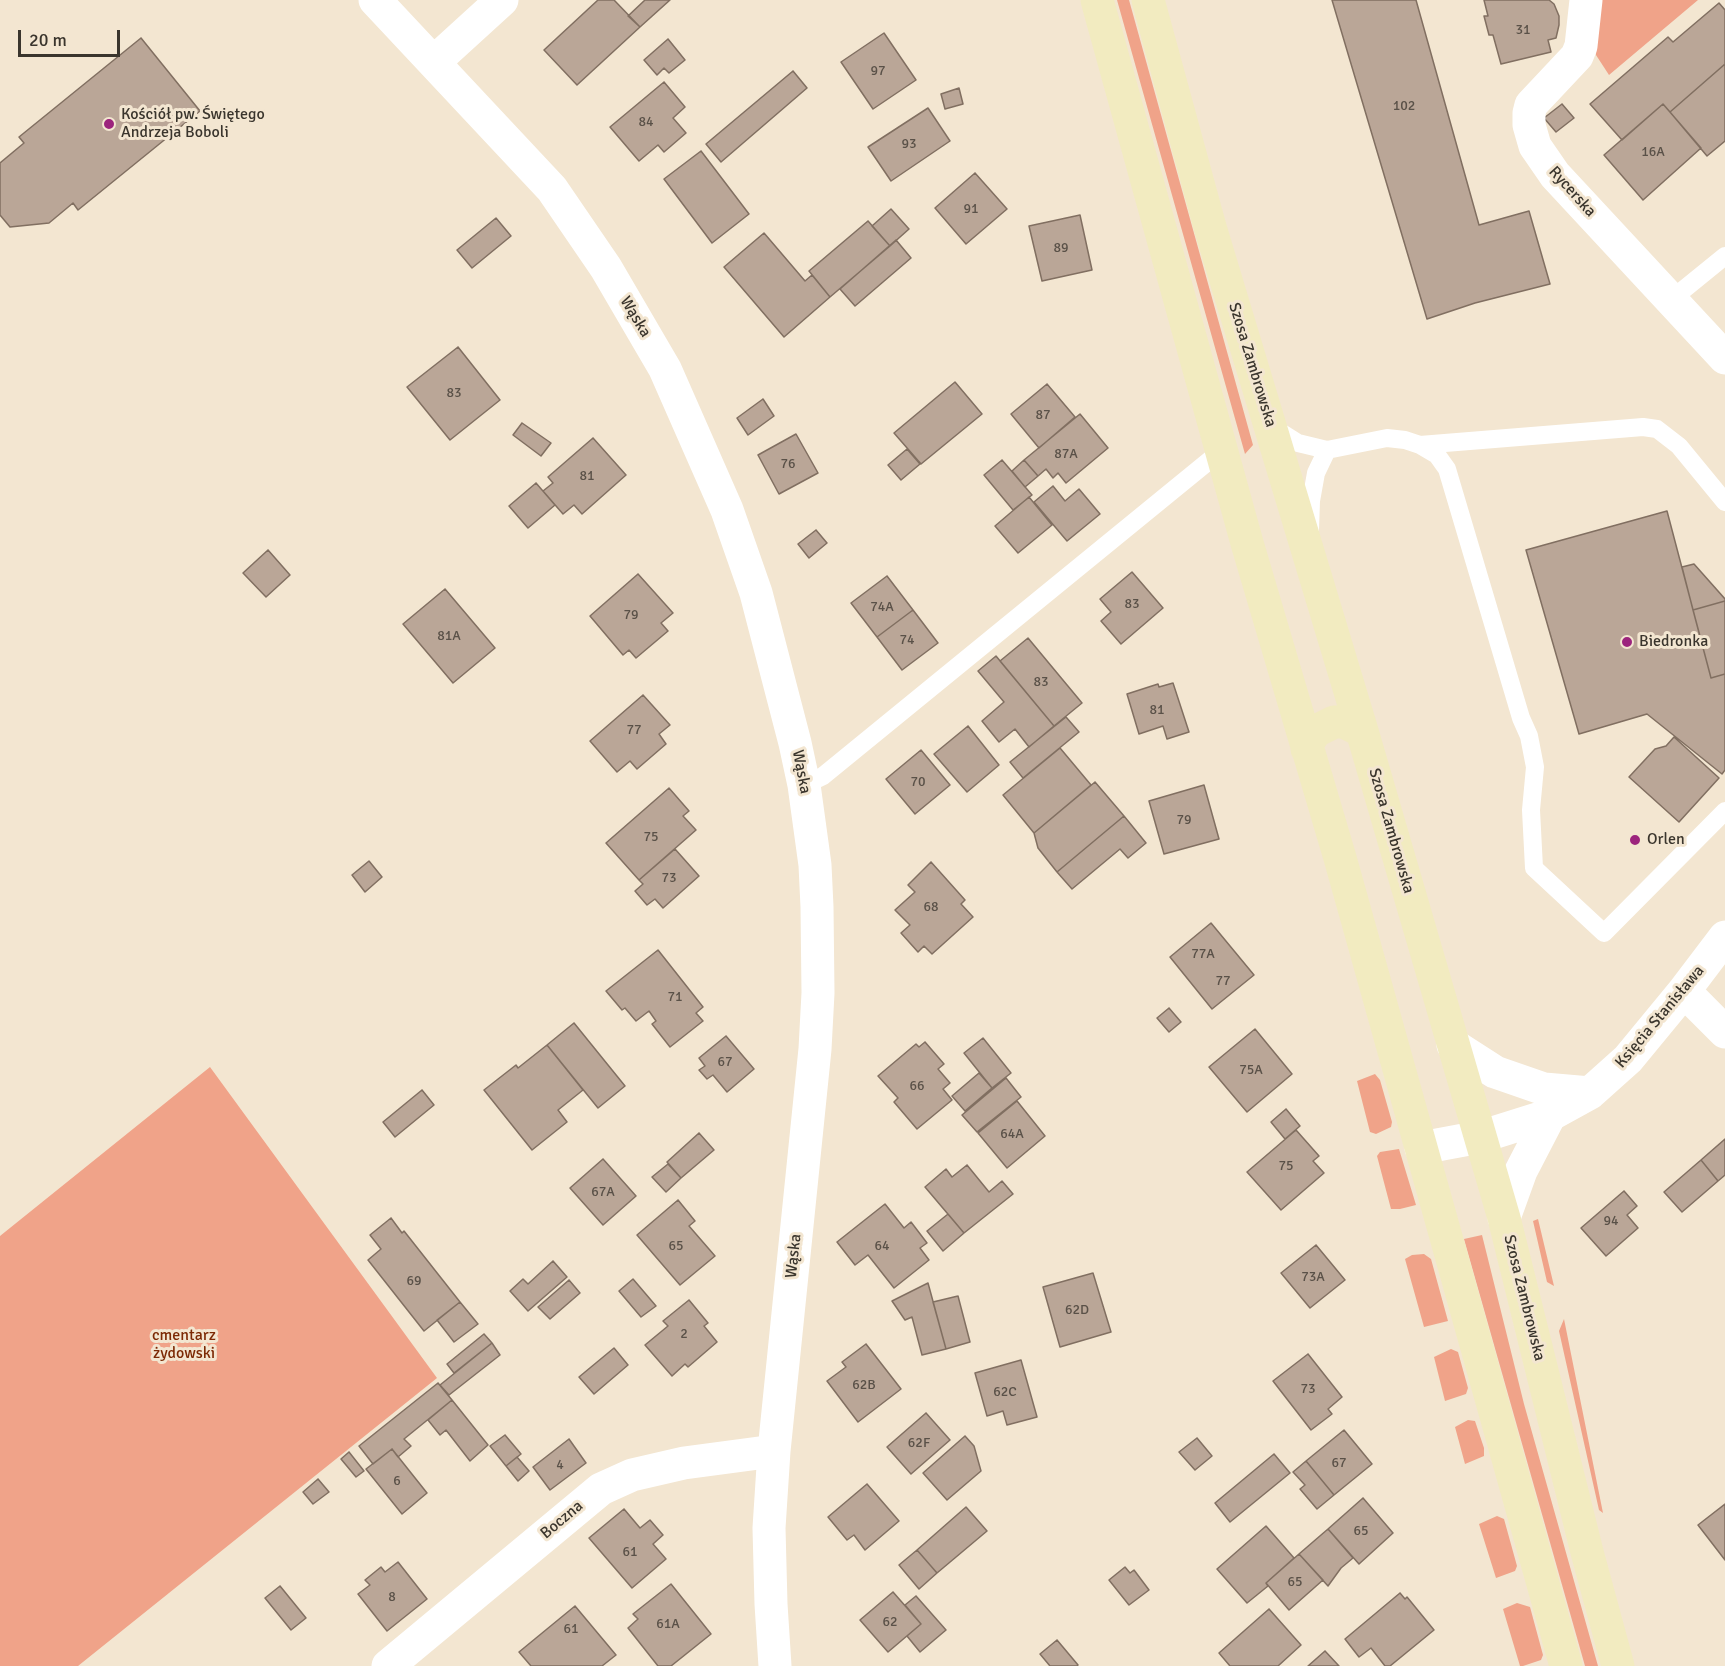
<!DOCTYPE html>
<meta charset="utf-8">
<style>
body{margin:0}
#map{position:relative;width:1725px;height:1666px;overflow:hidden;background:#f3e6d1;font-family:Signika,sans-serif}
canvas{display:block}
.scale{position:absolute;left:18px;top:30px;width:102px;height:27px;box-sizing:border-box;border:3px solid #3a352d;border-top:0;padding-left:8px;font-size:18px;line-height:21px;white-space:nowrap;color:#3a352d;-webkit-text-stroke:4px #f3e6d1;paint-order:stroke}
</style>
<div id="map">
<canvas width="1725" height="1666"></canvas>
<div class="scale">20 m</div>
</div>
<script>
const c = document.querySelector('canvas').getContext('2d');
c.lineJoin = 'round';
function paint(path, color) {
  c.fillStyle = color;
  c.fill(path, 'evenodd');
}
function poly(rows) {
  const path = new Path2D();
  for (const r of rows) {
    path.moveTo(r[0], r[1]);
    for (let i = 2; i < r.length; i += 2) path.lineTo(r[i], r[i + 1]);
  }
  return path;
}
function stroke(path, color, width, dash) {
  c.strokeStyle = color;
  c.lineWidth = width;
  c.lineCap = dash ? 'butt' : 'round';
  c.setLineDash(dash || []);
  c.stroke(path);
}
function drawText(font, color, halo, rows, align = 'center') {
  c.font = font + ' Signika,sans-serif';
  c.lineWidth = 6;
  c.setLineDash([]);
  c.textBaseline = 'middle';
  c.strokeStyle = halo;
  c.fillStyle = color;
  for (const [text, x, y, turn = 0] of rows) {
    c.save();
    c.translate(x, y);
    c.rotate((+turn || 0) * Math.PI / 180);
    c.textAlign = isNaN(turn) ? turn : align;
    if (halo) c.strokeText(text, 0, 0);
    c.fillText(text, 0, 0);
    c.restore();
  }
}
paint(poly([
 [1117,0,1129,0,1253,445,1245,454],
 [1602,0,1698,0,1609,75,1596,55,1597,11],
 [210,1067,437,1378,78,1666,0,1666,0,1236],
 [1375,1074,1380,1080,1392,1122,1391,1127,1376,1134,1370,1132,1357,1081],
 [1399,1149,1416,1205,1400,1209,1391,1209,1377,1156,1380,1152],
 [1538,1219,1554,1286,1547,1282,1533,1221],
 [1482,1235,1524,1404,1598,1666,1585,1666,1464,1239],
 [1424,1254,1431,1259,1448,1321,1424,1327,1405,1259,1412,1255],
 [1564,1319,1603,1513,1599,1510,1559,1331],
 [1451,1349,1458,1352,1468,1388,1466,1394,1445,1401,1434,1357],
 [1468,1420,1475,1421,1484,1448,1484,1456,1465,1464,1455,1427],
 [1497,1516,1504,1519,1517,1566,1515,1571,1496,1578,1479,1524],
 [1517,1603,1530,1607,1543,1655,1541,1660,1523,1666,1520,1666,1503,1609]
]), '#f0a389');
const building = poly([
 [598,0,614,0,640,27,577,85,544,50,598,0],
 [645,0,670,0,640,27,628,16,645,0],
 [1332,0,1416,0,1479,225,1529,211,1550,284,1475,303,1427,319,1332,0],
 [1484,0,1549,0,1554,4,1559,16,1559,25,1556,38,1548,40,1551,52,1501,64,1493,35,1489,35,1484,16,1488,16,1484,0],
 [1719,3,1725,10,1725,64,1670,112,1663,104,1622,140,1590,104,1668,37,1673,42,1719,3],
 [884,33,916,80,873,109,841,62,884,33],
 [141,38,200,111,78,210,73,203,49,223,10,227,0,215,0,163,24,143,19,137,141,38],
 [668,39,685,60,669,73,664,68,657,75,644,60,668,39],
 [1725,64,1725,141,1707,156,1670,112,1725,64],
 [793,71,807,88,721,162,706,144,793,71],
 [664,82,685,107,673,118,686,133,664,152,658,145,639,161,610,127,664,82],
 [959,88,963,104,945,109,941,94,959,88],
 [1562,104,1574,118,1556,132,1544,118,1562,104],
 [1663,104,1701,148,1643,200,1604,155,1663,104],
 [928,108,950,141,891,181,868,147,928,108],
 [701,151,749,214,712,243,664,179,701,151],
 [975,173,1007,209,966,244,935,208,975,173],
 [891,209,909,229,890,246,872,226,891,209],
 [1080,215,1092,270,1042,281,1029,226,1080,215],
 [496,218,511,236,472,268,457,250,496,218],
 [868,221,890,246,830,297,809,271,868,221],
 [764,233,805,281,812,275,830,297,784,337,724,267,764,233],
 [896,240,911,258,855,306,840,289,896,240],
 [458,347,500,400,450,440,407,387,458,347],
 [955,382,982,414,921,464,894,433,955,382],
 [1047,384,1075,417,1039,448,1011,414,1047,384],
 [763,399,774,416,748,435,737,418,763,399],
 [1080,414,1108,448,1066,483,1058,473,1053,478,1046,469,1038,476,1024,460,1080,414],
 [522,423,551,443,541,456,513,435,522,423],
 [796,434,818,473,779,494,758,455,796,434],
 [593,438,626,475,582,514,574,505,563,514,543,491,553,483,548,477,593,438],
 [907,449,920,464,901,480,888,465,907,449],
 [1002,460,1032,495,1013,510,984,475,1002,460],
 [1024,460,1038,476,1025,487,1012,471,1024,460],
 [536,483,555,505,528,528,509,506,536,483],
 [1053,486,1065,501,1079,489,1100,514,1067,541,1034,502,1053,486],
 [1029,497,1052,525,1018,553,995,526,1029,497],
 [1667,511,1711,678,1725,674,1725,770,1722,774,1647,714,1579,734,1526,550,1667,511],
 [816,530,827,543,809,558,798,544,816,530],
 [268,550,290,575,266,597,243,573,268,550],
 [1694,564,1725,599,1725,601,1693,610,1682,567,1694,564],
 [1132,572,1163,608,1121,644,1101,621,1111,612,1100,599,1132,572],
 [638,574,673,613,661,623,668,631,636,658,629,650,623,655,590,616,638,574],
 [887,576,913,610,877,637,851,603,887,576],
 [445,589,495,648,453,683,403,624,445,589],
 [1725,601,1725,674,1711,678,1693,610,1725,601],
 [913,610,938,643,902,670,877,637,913,610],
 [1028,638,1082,703,1054,726,1000,661,1028,638],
 [996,656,1054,726,1029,747,1015,729,999,742,982,721,1004,702,978,671,996,656],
 [1173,683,1189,732,1167,739,1163,726,1139,734,1127,694,1158,684,1159,687,1173,683],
 [643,695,670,725,659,734,666,744,637,769,630,761,617,772,590,741,643,695],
 [1066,717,1079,732,1023,778,1010,762,1066,717],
 [968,726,999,765,967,792,934,754,968,726],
 [1674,737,1719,778,1679,822,1629,777,1655,749,1666,746,1674,737],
 [1060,748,1091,785,1034,833,1003,795,1060,748],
 [921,750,950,785,915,814,886,779,921,750],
 [1095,782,1124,816,1057,872,1038,848,1034,833,1095,782],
 [1204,785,1219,839,1164,854,1149,801,1204,785],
 [669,788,689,811,683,816,696,830,639,880,606,843,669,788],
 [1124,816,1146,843,1128,858,1120,849,1072,889,1057,872,1124,816],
 [675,849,699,876,663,908,655,899,647,905,635,891,643,884,639,880,675,849],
 [369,861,382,877,365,892,352,875,369,861],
 [931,862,965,900,961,904,973,917,932,954,924,946,918,952,901,933,910,925,895,910,915,892,908,885,931,862],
 [1211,923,1254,975,1212,1009,1170,957,1211,923],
 [658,950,703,1007,696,1013,703,1021,670,1047,652,1024,656,1021,649,1011,636,1021,625,1008,622,1010,606,991,658,950],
 [1169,1008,1181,1022,1169,1032,1157,1018,1169,1008],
 [574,1023,625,1086,598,1108,547,1045,574,1023],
 [1255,1029,1292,1074,1247,1112,1209,1067,1255,1029],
 [726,1036,754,1069,727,1092,713,1075,707,1079,699,1070,705,1066,699,1058,726,1036],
 [983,1038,1011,1073,992,1088,964,1053,983,1038],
 [925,1042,944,1064,938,1069,950,1083,943,1089,952,1100,917,1129,894,1102,898,1098,878,1076,916,1044,919,1047,925,1042],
 [547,1045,583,1090,558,1110,567,1122,532,1150,484,1090,516,1065,518,1068,547,1045],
 [979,1073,992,1088,965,1111,952,1096,979,1073],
 [1006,1078,1021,1097,977,1132,962,1115,1006,1078],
 [422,1090,434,1105,395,1137,383,1122,422,1090],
 [1017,1101,1045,1136,1007,1168,978,1133,1017,1101],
 [1286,1109,1300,1126,1285,1139,1271,1122,1286,1109],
 [1296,1130,1319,1156,1313,1161,1324,1173,1281,1210,1247,1172,1296,1130],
 [699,1133,714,1150,681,1178,667,1162,699,1133],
 [1725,1139,1725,1175,1718,1181,1701,1160,1725,1139],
 [603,1159,636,1196,603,1225,570,1188,603,1159],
 [1701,1160,1718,1181,1682,1212,1664,1192,1701,1160],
 [668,1164,681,1178,666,1192,652,1177,668,1164],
 [967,1165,989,1192,1002,1181,1013,1194,964,1233,925,1187,946,1169,952,1177,967,1165],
 [1624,1191,1637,1206,1627,1215,1638,1228,1606,1256,1581,1228,1624,1191],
 [678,1200,695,1221,689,1226,715,1256,680,1285,637,1235,678,1200],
 [885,1204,904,1228,911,1222,927,1243,920,1248,929,1260,894,1288,868,1255,855,1265,837,1242,885,1204],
 [948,1214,964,1233,943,1251,927,1231,948,1214],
 [391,1218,402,1233,404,1231,460,1302,424,1331,368,1260,381,1249,370,1235,391,1218],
 [1316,1245,1345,1280,1310,1308,1281,1273,1316,1245],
 [553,1261,567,1277,528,1311,510,1291,523,1279,528,1284,553,1261],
 [1093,1273,1111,1332,1060,1347,1043,1287,1093,1273],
 [633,1279,656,1306,641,1317,619,1291,633,1279],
 [569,1280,580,1293,550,1319,538,1307,569,1280],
 [928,1283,946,1349,922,1355,912,1317,905,1320,892,1301,928,1283],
 [958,1296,970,1342,946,1349,933,1302,958,1296],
 [689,1300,708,1323,704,1326,717,1342,688,1367,685,1364,672,1376,645,1345,668,1326,663,1321,689,1300],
 [460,1302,478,1324,454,1342,437,1320,460,1302],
 [484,1334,492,1343,454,1373,447,1364,484,1334],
 [492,1343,500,1355,449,1395,440,1385,492,1343],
 [866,1344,901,1389,858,1422,827,1381,846,1367,842,1362,866,1344],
 [614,1348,628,1365,594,1394,579,1377,614,1348],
 [1308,1354,1342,1397,1328,1409,1332,1414,1311,1430,1273,1381,1308,1354],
 [1021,1360,1037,1417,1007,1425,1003,1411,987,1416,975,1373,1021,1360],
 [438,1383,452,1400,404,1439,411,1446,398,1457,392,1449,373,1464,359,1446,438,1383],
 [452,1400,488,1445,470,1461,446,1430,440,1435,428,1420,452,1400],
 [926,1413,950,1440,911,1474,887,1447,926,1413],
 [1344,1430,1372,1464,1334,1495,1306,1461,1344,1430],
 [505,1435,521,1454,506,1466,490,1446,505,1435],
 [965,1436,974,1446,981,1471,947,1500,923,1473,965,1436],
 [1197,1438,1212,1456,1195,1470,1179,1452,1197,1438],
 [569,1439,586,1463,550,1490,533,1467,569,1439],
 [392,1449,427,1493,402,1514,366,1469,392,1449],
 [349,1452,364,1471,356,1477,341,1459,349,1452],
 [1274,1454,1290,1473,1230,1522,1215,1503,1274,1454],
 [517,1457,529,1471,518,1481,506,1466,517,1457],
 [1306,1461,1334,1495,1317,1509,1300,1489,1305,1485,1293,1472,1306,1461],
 [318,1479,329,1492,313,1504,303,1492,318,1479],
 [867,1484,899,1521,865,1550,854,1535,847,1540,828,1517,867,1484],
 [1363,1498,1393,1533,1359,1564,1328,1529,1363,1498],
 [1725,1504,1725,1560,1698,1525,1725,1504],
 [966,1507,987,1531,937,1573,917,1550,966,1507],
 [624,1509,640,1528,650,1520,663,1535,653,1544,666,1559,632,1588,589,1538,624,1509],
 [1266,1526,1294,1558,1266,1583,1268,1586,1247,1603,1217,1569,1266,1526],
 [1328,1529,1353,1558,1341,1568,1328,1586,1299,1554,1328,1529],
 [917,1550,937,1573,919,1589,899,1565,917,1550],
 [1299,1554,1323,1580,1289,1610,1266,1583,1299,1554],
 [398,1562,427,1599,387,1631,358,1594,370,1585,365,1580,381,1567,385,1572,398,1562],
 [1125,1567,1130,1573,1134,1570,1149,1590,1129,1605,1109,1580,1125,1567],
 [671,1584,711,1634,671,1666,658,1666,628,1628,638,1619,633,1614,671,1584],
 [280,1586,306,1618,291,1630,265,1598,280,1586],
 [893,1592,921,1624,888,1652,860,1620,893,1592],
 [1400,1593,1405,1599,1407,1597,1434,1630,1390,1666,1385,1666,1371,1648,1359,1657,1345,1639,1400,1593],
 [916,1596,946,1630,920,1652,907,1636,921,1624,905,1605,916,1596],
 [575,1606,616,1655,602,1666,531,1666,519,1652,575,1606],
 [1269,1609,1301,1645,1278,1666,1230,1666,1219,1653,1269,1609],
 [1057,1640,1078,1665,1077,1666,1050,1666,1040,1654,1057,1640],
 [1325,1651,1339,1666,1308,1666,1325,1651]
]);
paint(building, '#baa697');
stroke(building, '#816f61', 1.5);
stroke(poly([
 [1672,299,1725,256],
 [1271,426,1298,443,1327,450,1387,438,1405,440,1420,445,1437,455,1447,469,1521,718,1529,736,1535,767,1531,810,1534,868,1604,933,1725,811],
 [1420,445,1643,427,1657,429,1679,446,1725,502],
 [1310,530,1311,501,1316,473,1327,450],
 [804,785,823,776,1221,451]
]), '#fff', 18);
stroke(poly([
 [375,0,552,189,606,268,665,369,727,510,756,593,795,743,804,785,815,865,817,907,818,993,815,1049,774,1451,769,1528,771,1604,775,1666],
 [1586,0,1581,46,1577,56,1531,105,1529,113,1529,125,1535,146,1555,175,1725,358],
 [434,62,502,0],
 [1684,991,1725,1032],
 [1453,1045,1495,1072,1544,1089,1590,1093],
 [1421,1148,1480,1137,1550,1115,1590,1093,1628,1059,1684,991,1725,937],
 [1504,1218,1521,1171,1550,1115],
 [388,1666,601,1489,632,1475,684,1463,774,1451]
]), '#fff', 33);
stroke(poly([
 [1097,0,1247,543,1340,858,1566,1666],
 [1148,0,1210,227,1362,731,1504,1218,1587,1552,1618,1666],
 [1307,749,1310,739,1316,731,1334,722,1344,722,1362,731]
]), '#f2ebc0', 33);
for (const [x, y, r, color] of [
 [109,124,6,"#9c247d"],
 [1627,642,6,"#9c247d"],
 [1635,840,6,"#9c247d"]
]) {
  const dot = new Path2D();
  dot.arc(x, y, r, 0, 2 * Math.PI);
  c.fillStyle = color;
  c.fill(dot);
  stroke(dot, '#f3e6d1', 2);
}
drawText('14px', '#5a5148', null, [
 ["31",1523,30],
 ["97",878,71],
 ["102",1404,106],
 ["84",646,122],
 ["93",909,144],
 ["16A",1653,152],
 ["91",971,209],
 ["89",1061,248],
 ["83",454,393],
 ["87",1043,415],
 ["87A",1066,454],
 ["76",788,464],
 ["81",587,476],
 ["83",1132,604],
 ["74A",882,607],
 ["79",631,615],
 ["81A",449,636],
 ["74",907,640],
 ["83",1041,682],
 ["81",1157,710],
 ["77",634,730],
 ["70",918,782],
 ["79",1184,820],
 ["75",651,837],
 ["73",669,878],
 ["68",931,907],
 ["77A",1203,954],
 ["77",1223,981],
 ["71",675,997],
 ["67",725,1062],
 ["75A",1251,1070],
 ["66",917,1086],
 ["64A",1012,1134],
 ["75",1286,1166],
 ["67A",603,1192],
 ["94",1611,1221],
 ["65",676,1246],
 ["64",882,1246],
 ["73A",1313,1277],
 ["69",414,1281],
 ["62D",1077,1310],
 ["2",684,1334],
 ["62B",864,1385],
 ["73",1308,1389],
 ["62C",1005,1392],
 ["62F",919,1443],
 ["67",1339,1463],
 ["4",560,1465],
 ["6",397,1481],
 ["65",1361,1531],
 ["61",630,1552],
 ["65",1295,1582],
 ["8",392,1597],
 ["62",890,1622],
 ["61A",668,1624],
 ["61",571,1629]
]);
drawText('16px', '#3a352d', '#f3e6d1', [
 ["Kościół pw. Świętego",121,115],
 ["Andrzeja Boboli",121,133],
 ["Biedronka",1639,642],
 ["Orlen",1647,840]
], 'left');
drawText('16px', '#3a352d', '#f3e6d1', [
 ["Rycerska",1572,192,48],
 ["Wąska",635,317,59],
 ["Szosa Zambrowska",1252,365,73],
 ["Wąska",801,772,79],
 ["Szosa Zambrowska",1391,831,74],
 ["Księcia Stanisława",1660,1017,-50],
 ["Wąska",794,1256,-84],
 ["Szosa Zambrowska",1524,1298,76],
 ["Boczna",562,1520,-40]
]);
drawText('16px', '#7c2904', '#f3e6d1', [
 ["cmentarz",184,1336],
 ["żydowski",184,1354]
]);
</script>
